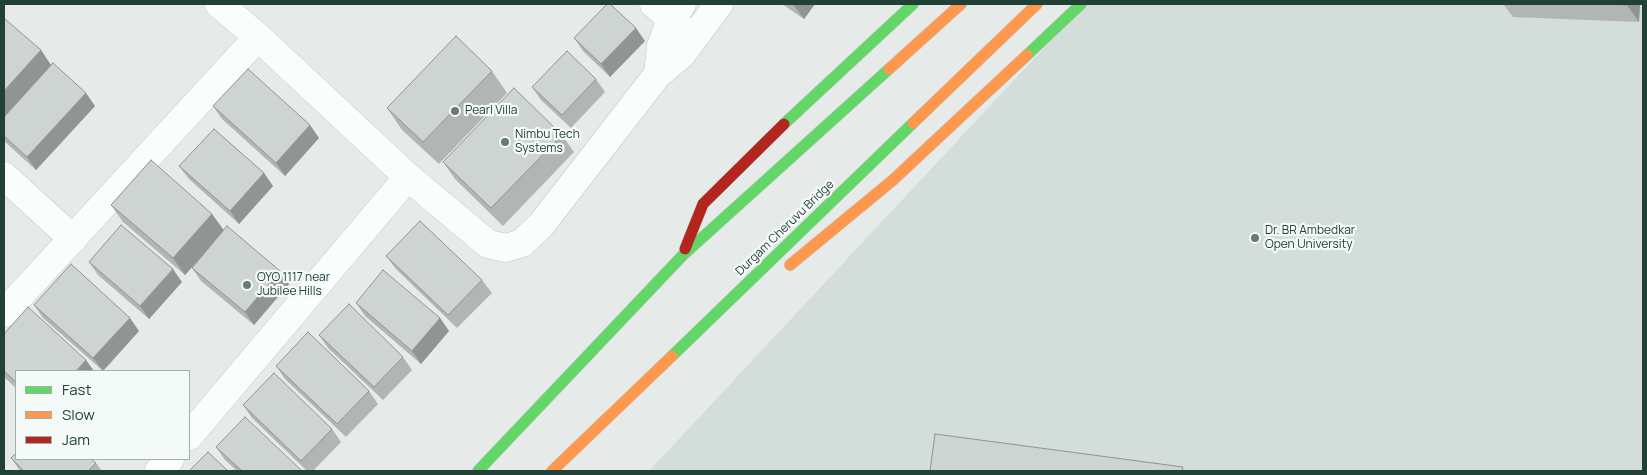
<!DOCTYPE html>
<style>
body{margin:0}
#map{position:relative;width:1647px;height:475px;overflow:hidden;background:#e6ebe9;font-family:Manrope,sans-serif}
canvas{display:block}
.frame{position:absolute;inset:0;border:5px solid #214137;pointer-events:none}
.legend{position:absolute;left:15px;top:370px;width:175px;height:90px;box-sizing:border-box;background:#f4faf7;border:1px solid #a0b0aa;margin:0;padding:6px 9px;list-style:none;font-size:15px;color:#214137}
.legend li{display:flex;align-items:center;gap:10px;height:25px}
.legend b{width:25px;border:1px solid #a0b0aa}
</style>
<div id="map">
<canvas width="1647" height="475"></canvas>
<div class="frame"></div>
<ul class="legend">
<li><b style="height:6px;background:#63d668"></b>Fast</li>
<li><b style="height:6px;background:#ff974d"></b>Slow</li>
<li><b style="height:6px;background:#b3261e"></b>Jam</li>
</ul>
</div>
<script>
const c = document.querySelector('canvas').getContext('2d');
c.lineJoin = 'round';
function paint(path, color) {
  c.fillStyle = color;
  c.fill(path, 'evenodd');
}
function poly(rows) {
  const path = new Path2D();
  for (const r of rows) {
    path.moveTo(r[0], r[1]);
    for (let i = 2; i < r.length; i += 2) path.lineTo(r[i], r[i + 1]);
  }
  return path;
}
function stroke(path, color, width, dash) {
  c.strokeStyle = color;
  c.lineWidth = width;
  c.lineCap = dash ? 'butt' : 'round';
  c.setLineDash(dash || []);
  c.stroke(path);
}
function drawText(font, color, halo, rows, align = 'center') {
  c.font = font + ' Manrope,sans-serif';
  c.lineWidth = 4.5;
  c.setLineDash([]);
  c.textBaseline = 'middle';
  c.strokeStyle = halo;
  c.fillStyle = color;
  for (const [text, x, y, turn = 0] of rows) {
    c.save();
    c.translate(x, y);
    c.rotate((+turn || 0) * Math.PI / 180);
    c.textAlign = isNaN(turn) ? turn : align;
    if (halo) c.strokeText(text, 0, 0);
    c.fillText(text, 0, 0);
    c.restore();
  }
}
paint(poly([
 [1085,4,1643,4,1643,471,649,471]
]), '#d3ddd9');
const street = poly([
 [219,4,258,37,408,177,488,244,506,248,522,243,541,225,658,74,682,54,719,4],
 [654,4,685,31],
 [658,74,661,46,671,19,682,4],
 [4,176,73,239],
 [4,313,258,37],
 [189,436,408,177],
 [159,471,170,459]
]);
const fast = poly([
 [1027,55,1081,4],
 [784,124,913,4],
 [672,356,913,123],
 [478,471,683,255,889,69]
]);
const slow = poly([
 [889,69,961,4],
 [913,123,1037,4],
 [790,265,893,180,1027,55],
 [552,471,672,356]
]);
const jam = poly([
 [685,249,703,204,784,124]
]);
stroke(street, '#c3c8c6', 29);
stroke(fast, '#c1c9c6', 12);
stroke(slow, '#c1c9c6', 12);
stroke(jam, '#c1c9c6', 12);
stroke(street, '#fbfcfc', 28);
stroke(fast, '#63d668', 11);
stroke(slow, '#ff974d', 11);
stroke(jam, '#b3261e', 11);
paint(poly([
 [782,4,815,4,804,19],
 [1503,4,1640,4,1639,22,1513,17],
 [4,21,95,106,36,170,4,141],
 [574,38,645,41,610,77,583,51],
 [492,71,507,93,439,164,402,130,387,108],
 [596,79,605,92,571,128,541,100,532,87],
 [213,106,319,138,285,176,222,119],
 [562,135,574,152,503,226,455,179,443,162],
 [179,166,264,173,273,186,239,224,189,179],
 [111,205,212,214,224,230,289,284,254,325,201,281,192,268,205,253,185,275,123,222],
 [386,256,482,280,492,293,457,328,396,269],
 [89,262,182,282,149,319,98,275],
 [356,303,440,318,449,331,421,364,365,316],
 [34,305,139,331,103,371,43,318],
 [4,334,16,371,16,388,4,377],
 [319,335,403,357,412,370,383,400,328,348],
 [276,366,369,391,378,404,346,437,285,379],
 [243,405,332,429,341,442,313,471,307,471,252,418],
 [216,447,301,470,302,471,237,471,225,460],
 [11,458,96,463,102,471,20,471]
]), '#b1b6b5');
paint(poly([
 [793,4,815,4,804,19],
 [1627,4,1640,4,1639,22,1627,5],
 [636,28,645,41,610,77,601,64],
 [41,50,53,68,4,121,4,91],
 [86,93,95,106,36,170,27,157],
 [310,125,319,138,285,176,276,163],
 [264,173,273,186,239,224,230,211],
 [212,214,224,231,185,275,173,258],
 [173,269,182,282,149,319,140,306],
 [280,271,289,284,254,325,245,312],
 [130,318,139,331,103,371,93,358],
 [440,318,449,331,421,364,412,351],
 [86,360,94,371,76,371]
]), '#909493');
const building = poly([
 [607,4,610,4,636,28,601,64,574,38,607,4],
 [1599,4,1627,4,1627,5,1599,4],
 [5,19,41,50,4,91,4,21,5,19],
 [456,36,492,71,423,142,387,108,456,36],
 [567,51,596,79,562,115,532,87,567,51],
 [53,63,86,93,27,157,4,136,4,117,53,63],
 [248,69,310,125,276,163,213,106,248,69],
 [514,88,562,135,491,208,443,162,514,88],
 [214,129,264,173,230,211,179,166,214,129],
 [151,160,212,214,173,258,111,205,151,160],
 [420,221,482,280,448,315,386,256,420,221],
 [121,225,173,269,140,306,89,262,121,225],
 [227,226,280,271,245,312,192,268,227,226],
 [71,264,130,318,93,358,34,305,71,264],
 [383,270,440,318,412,351,356,303,383,270],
 [349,304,403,357,374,387,319,335,349,304],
 [28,307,86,360,76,371,16,371,16,382,4,371,4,334,28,307],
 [308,332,369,391,337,424,276,366,308,332],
 [274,373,332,429,301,461,243,405,274,373],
 [245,417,301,470,299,471,242,471,216,447,245,417],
 [935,434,1183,467,1182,471,930,471,935,434],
 [208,452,228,471,189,471,208,452],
 [16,453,16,459,91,459,96,463,88,471,24,471,11,458,16,453]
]);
paint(building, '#ced4d2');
stroke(building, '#909493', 1);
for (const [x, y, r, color] of [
 [455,111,5,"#667c75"],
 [505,142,5,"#667c75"],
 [1255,238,5,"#667c75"],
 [247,285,5,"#667c75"]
]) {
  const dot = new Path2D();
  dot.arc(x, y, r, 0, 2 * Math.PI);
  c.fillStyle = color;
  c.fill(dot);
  stroke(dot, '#f4faf7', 2);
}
drawText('12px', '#214137', '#f4faf7', [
 ["Pearl Villa",465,111],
 ["Nimbu Tech",515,135],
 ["Systems",515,149],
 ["Dr. BR Ambedkar",1265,231],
 ["Open University",1265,245],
 ["OYO 1117 near",257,278],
 ["Jubilee Hills",257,292]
], 'left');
drawText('12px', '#214137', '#f4faf7', [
 ["Durgam Cheruvu Bridge",785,228,-44]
]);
</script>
